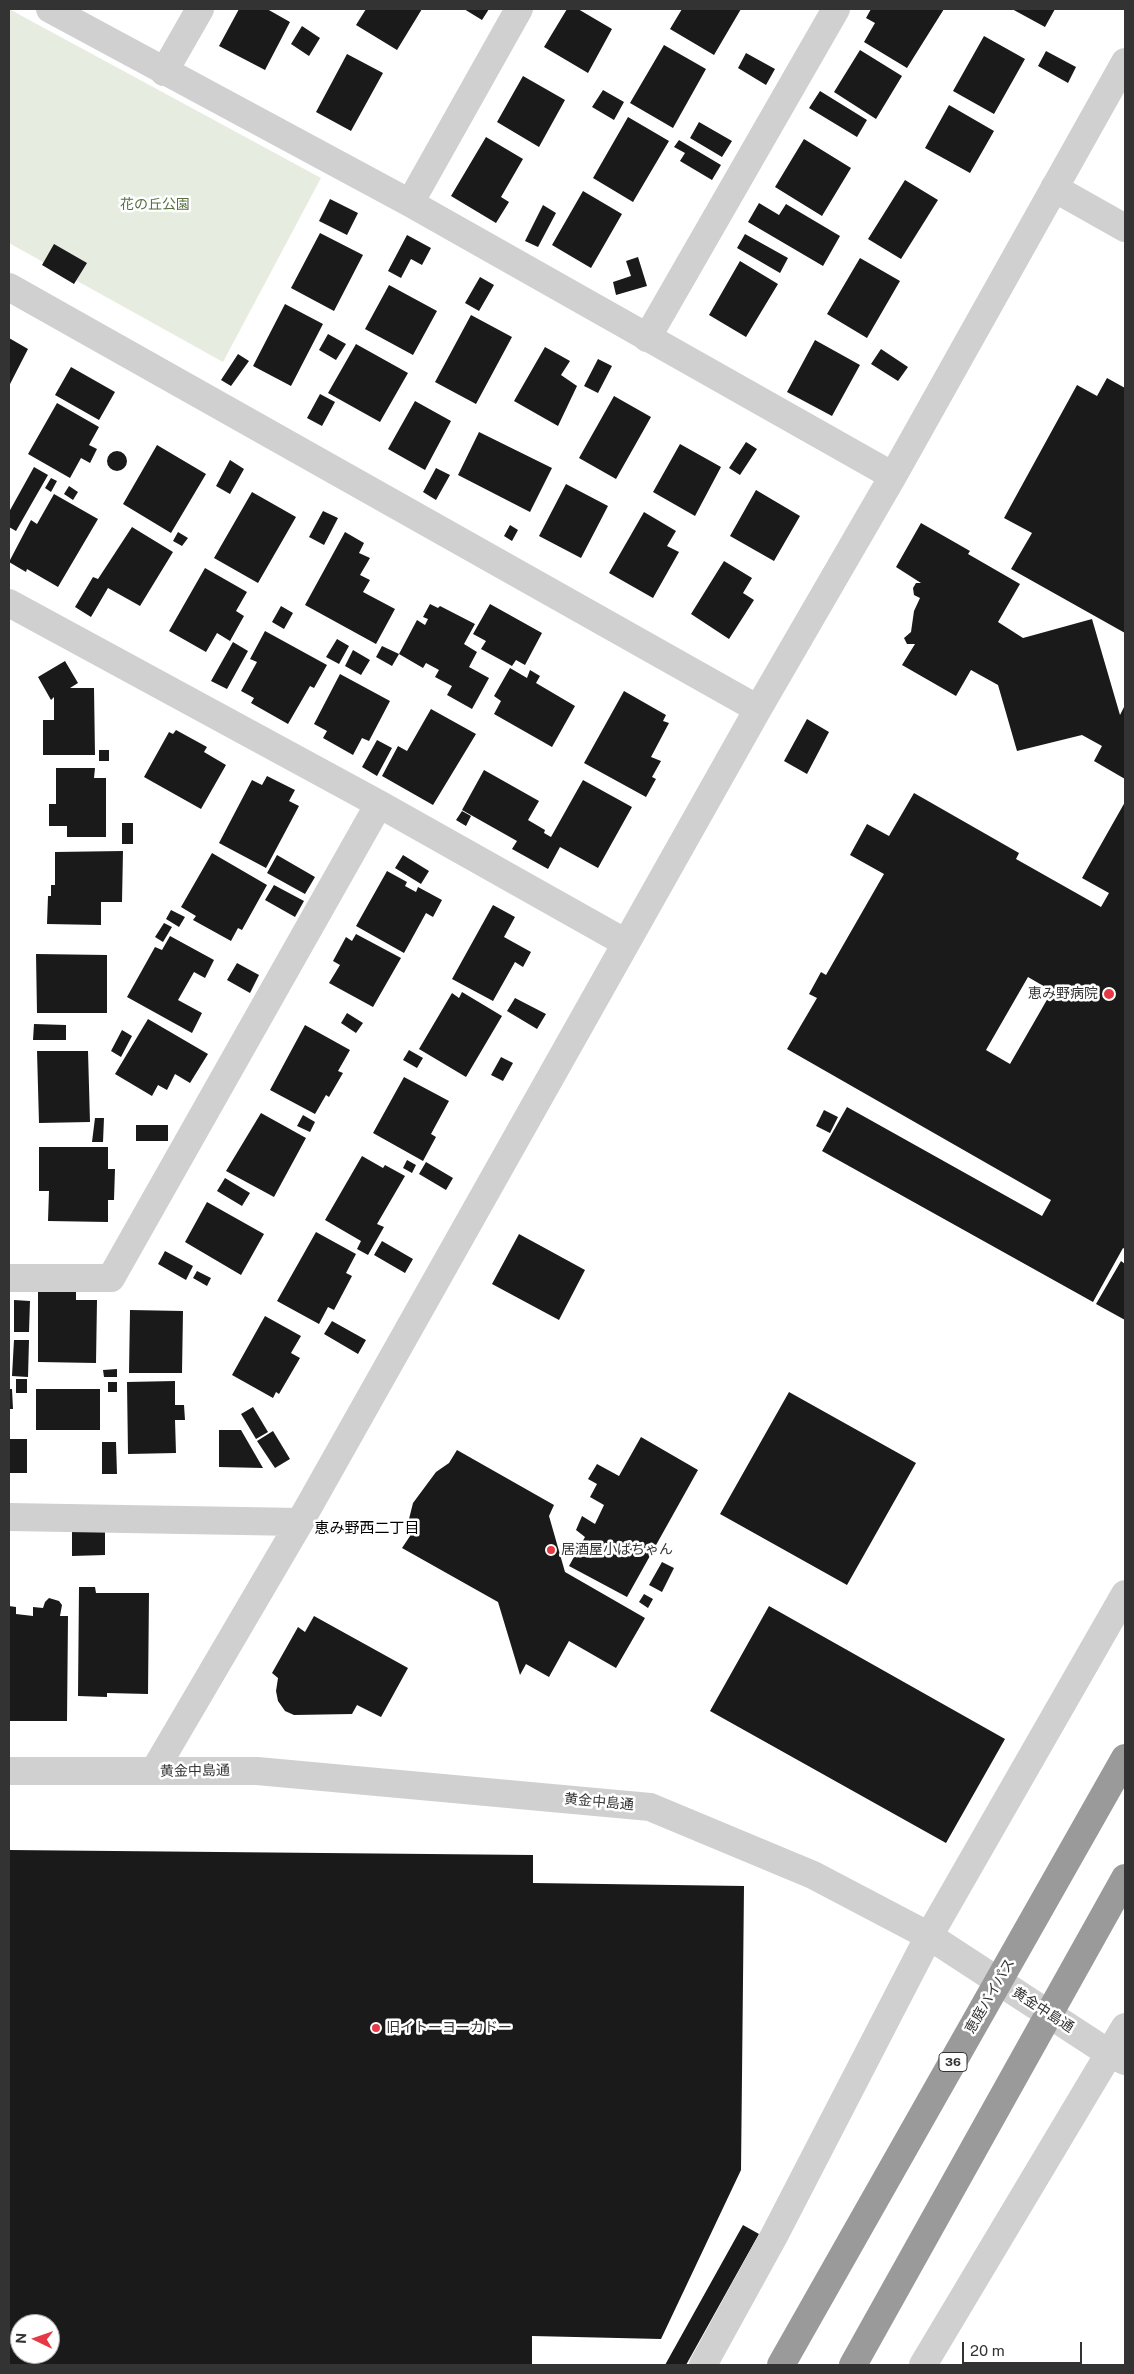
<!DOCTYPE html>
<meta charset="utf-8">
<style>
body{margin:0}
#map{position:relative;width:1134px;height:2374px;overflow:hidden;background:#fff;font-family:"Public Sans",sans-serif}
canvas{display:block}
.frame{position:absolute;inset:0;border:10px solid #333;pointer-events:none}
.north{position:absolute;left:10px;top:2314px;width:50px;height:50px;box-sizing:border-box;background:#fff;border:1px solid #adadad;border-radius:50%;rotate:273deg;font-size:14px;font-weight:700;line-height:20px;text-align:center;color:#333}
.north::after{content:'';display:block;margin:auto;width:18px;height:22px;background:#e63946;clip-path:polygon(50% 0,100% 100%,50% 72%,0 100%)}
.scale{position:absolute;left:962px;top:2342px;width:120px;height:22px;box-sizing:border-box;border:2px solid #333;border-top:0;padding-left:6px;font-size:15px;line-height:18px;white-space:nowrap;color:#333;-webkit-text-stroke:4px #fff;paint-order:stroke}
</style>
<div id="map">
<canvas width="1134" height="2374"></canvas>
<div class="frame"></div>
<div class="north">N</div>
<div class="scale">20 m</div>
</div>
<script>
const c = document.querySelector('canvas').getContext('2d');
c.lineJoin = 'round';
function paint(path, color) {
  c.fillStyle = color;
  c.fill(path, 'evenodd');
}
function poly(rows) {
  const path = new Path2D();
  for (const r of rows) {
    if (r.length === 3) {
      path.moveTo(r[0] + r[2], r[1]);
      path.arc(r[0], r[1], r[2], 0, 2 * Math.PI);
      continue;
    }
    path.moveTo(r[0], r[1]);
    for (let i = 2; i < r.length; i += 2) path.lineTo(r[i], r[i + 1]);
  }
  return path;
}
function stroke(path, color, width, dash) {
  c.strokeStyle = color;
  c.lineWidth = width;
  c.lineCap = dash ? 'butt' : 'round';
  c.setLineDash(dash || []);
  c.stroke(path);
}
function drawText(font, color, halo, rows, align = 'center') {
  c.font = font + ' "Public Sans","Noto Sans JP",sans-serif';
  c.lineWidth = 5;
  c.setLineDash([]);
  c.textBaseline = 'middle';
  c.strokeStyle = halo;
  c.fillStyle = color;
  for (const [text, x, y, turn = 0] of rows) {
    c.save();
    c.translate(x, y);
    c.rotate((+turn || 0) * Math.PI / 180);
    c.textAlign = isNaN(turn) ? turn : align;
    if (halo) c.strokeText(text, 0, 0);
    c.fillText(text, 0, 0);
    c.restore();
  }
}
paint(poly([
 [9,9,321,178,223,362,9,243]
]), '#e6ecdf');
paint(poly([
 [239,9,267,9,290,22,265,70,219,46],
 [366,9,422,9,397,50,356,25],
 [464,9,489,9,482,20],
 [567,9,578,9,612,29,588,73,544,47],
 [682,9,741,9,714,55,670,29],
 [871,9,944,9,907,68,864,42,875,23,866,18],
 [1012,9,1055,9,1045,27],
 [302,26,320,38,309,56,291,44],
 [984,36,1025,59,994,114,953,91],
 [664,45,706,69,673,128,630,103],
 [860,50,902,76,876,119,834,92],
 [1046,51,1076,67,1068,83,1038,66],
 [746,53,775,69,766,85,738,68],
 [347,54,383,73,351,131,316,112],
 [523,76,565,100,539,147,497,122],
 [603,90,624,102,614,120,592,107],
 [820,91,867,120,857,137,809,108],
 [949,105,994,131,970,173,925,148],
 [628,117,669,141,633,202,593,178],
 [699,122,732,141,722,157,690,138],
 [486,137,523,159,501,197,509,202,496,223,451,196],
 [804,139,851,168,822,216,775,187],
 [679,140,721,165,712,180,680,161,685,153,674,147],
 [905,180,938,200,901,259,868,239],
 [583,191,622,214,591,268,552,245],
 [330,199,358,213,347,235,319,221],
 [759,203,779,215,786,204,840,236,823,266,748,222],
 [543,205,556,213,538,247,525,241],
 [320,233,363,255,334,311,291,288],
 [745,234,788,258,780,273,737,248],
 [407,235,431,248,422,265,411,259,401,278,388,271],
 [54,244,87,263,74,284,42,265],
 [638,257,647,286,616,295,613,282,631,276,626,261],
 [860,258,900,281,867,338,827,314],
 [740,261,778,284,746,337,709,315],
 [480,277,494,285,479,311,465,303],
 [389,285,437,311,413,355,365,329],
 [285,304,323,324,291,386,253,366],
 [471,315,512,337,476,404,435,382],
 [328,334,346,344,336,360,319,350],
 [9,338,28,349,9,386],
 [815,340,860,365,832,416,787,392],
 [356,344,408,373,380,422,328,393],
 [545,347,570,361,561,375,577,386,558,426,514,401],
 [881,349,908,367,898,381,871,364],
 [238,354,249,361,231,386,221,380],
 [598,359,612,366,598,393,584,386],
 [71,367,115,392,99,420,55,395],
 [1107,378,1125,388,1125,633,1011,569,1032,533,1004,518,1077,385,1097,396],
 [320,394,335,402,322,426,307,418],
 [614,396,651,417,616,479,579,458],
 [415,401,451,421,425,470,388,449],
 [57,403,99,427,89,445,97,449,90,463,81,458,70,478,28,454],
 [479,432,552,468,530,512,458,475],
 [746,442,757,449,740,475,729,468],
 [680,444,721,467,695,516,653,492],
 [157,445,206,474,171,533,123,504],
 [117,461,10],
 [230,460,244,469,230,494,216,486],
 [34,467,48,475,16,531,9,527,9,512],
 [436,468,450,475,436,500,423,492],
 [51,478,57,481,51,492,45,488],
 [566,484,608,506,581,558,539,536],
 [69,486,78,492,73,500,64,494],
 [756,490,800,516,774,561,730,536],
 [252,492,296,517,258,583,214,558],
 [54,494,98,519,58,587,27,569,26,572,9,562,31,520,37,524],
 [323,511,338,518,324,545,309,537],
 [644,512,676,531,667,546,679,552,653,598,609,573],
 [921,523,970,551,968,554,1020,584,998,622,1023,638,1092,619,1120,715,1125,705,1125,779,1094,761,1102,746,1082,735,1017,751,998,685,971,670,956,696,902,665,915,644,907,644,904,638,911,632,914,611,920,598,914,595,913,588,916,583,921,583,896,567],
 [510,525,518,530,512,541,504,536],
 [132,527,173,552,140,606,108,588,91,617,75,607,93,577,98,579],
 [178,532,188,538,182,546,173,541],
 [345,532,364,543,359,553,370,558,360,575,370,580,363,592,395,609,376,644,305,605],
 [724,561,752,578,743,593,754,600,729,639,691,614],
 [205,568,247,592,236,611,244,616,230,641,217,633,206,652,169,631],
 [430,604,438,608,440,606,475,624,464,644,477,652,469,667,489,678,472,709,447,695,452,686,435,677,439,670,426,663,423,668,399,654,417,620,425,625,428,619,423,617],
 [490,604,542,633,525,665,516,660,512,666,481,649,486,641,473,634],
 [281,606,293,613,284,629,272,622],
 [265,631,327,665,314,688,310,686,288,724,251,703,254,698,241,691,257,662,250,659],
 [337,639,349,646,339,664,326,657],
 [233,642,248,651,227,689,211,681],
 [382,646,399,654,392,666,376,657],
 [353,650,370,660,361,675,345,666],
 [65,661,78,683,70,688,94,688,95,755,43,755,43,720,54,720,54,697,51,700,38,677],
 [510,668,527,678,530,670,540,676,536,683,575,706,552,747,494,714,501,701,494,696],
 [340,674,390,701,369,741,362,738,353,755,323,738,327,731,314,724],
 [624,691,666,715,663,721,669,723,651,757,661,761,652,777,656,779,646,797,584,763],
 [431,709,476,734,433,805,382,776,398,746,407,751],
 [807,719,829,732,807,774,784,761],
 [176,730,207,747,204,752,226,765,201,809,144,777,169,732,173,734],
 [377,740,392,748,377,776,362,767],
 [99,750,109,750,109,761,99,761],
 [56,768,95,768,94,778,106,778,106,837,67,837,67,826,49,826,49,804,56,804],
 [484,770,539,801,528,820,545,830,544,833,551,837,583,780,632,807,598,868,560,847,548,869,512,849,517,841,462,810],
 [267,776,295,790,289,801,299,806,266,868,219,843,252,780,262,785],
 [914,793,1019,853,1016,859,1101,907,1109,893,1082,878,1125,802,1125,1249,1123,1248,1093,1302,822,1151,847,1107,1042,1216,1051,1200,787,1049,817,998,809,994,821,972,826,975,884,874,850,855,867,824,889,836],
 [1028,977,1052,991,1010,1064,986,1050],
 [462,811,471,816,466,826,456,820],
 [122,823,133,823,133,844,122,844],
 [123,851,122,902,101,902,101,925,47,924,48,896,51,896,51,885,55,885,55,852],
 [212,853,267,885,242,930,238,928,231,941,193,920,196,916,181,907],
 [277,855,315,877,305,894,267,873],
 [403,855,429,871,421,884,395,868],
 [387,871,407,882,405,886,416,892,418,887,442,900,433,917,426,913,404,953,356,926],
 [274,885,304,901,295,917,265,900],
 [493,905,515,917,504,937,531,952,523,967,515,962,493,1001,452,979],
 [171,910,185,917,179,927,166,919],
 [164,923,172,927,163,942,155,937],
 [356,934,401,958,373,1007,329,983,340,965,333,961,346,937,352,941],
 [170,936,214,960,205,978,194,972,178,1000,202,1013,192,1033,127,997,155,947,162,950],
 [36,954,107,955,107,1013,37,1013],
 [237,963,259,975,250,993,227,980],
 [462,992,502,1016,466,1077,419,1049,452,993,459,998],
 [515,998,546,1014,537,1029,507,1011],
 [347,1013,363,1023,356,1033,341,1023],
 [148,1019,208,1054,190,1083,175,1074,167,1090,158,1085,152,1096,115,1074],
 [34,1024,66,1025,66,1040,33,1040],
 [305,1025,350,1050,338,1071,343,1073,329,1097,326,1095,315,1114,270,1090],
 [122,1030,132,1036,121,1057,111,1051],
 [409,1050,423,1058,417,1068,403,1060],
 [37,1051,88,1051,90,1122,39,1123],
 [501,1057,513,1063,503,1081,491,1075],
 [404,1077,449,1101,431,1134,436,1137,423,1161,373,1133],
 [824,1110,838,1117,830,1133,816,1126],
 [261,1113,306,1138,274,1197,226,1171],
 [303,1115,315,1122,310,1132,297,1126],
 [95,1118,104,1118,103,1142,92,1142],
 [136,1125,168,1125,168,1141,136,1141],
 [39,1147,108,1147,108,1169,115,1169,114,1200,108,1200,108,1222,48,1221,49,1191,39,1191],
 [362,1156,383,1168,385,1165,405,1176,377,1224,384,1227,368,1255,357,1249,361,1241,325,1220],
 [407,1160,416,1165,412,1173,403,1168],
 [426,1162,453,1178,446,1190,419,1174],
 [225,1178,250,1193,242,1206,217,1191],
 [207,1202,264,1234,241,1275,185,1242],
 [316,1232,356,1254,346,1273,352,1276,334,1310,328,1307,319,1324,277,1301],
 [519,1234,585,1270,559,1320,492,1284],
 [382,1241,413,1259,405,1273,374,1255],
 [165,1251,193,1266,186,1280,158,1264],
 [1121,1261,1125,1264,1125,1320,1096,1304],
 [197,1271,211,1278,207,1286,193,1278],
 [38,1286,76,1286,76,1300,97,1300,96,1363,38,1362],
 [14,1300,30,1301,29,1332,14,1332],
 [130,1310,183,1311,182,1373,129,1373],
 [265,1316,301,1336,291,1353,300,1358,279,1394,276,1392,273,1398,232,1375],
 [332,1321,366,1340,358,1354,324,1334],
 [14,1340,29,1340,28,1377,12,1376],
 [117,1369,117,1377,104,1377,103,1370],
 [16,1379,27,1379,27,1393,16,1393],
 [175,1381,175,1405,184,1405,185,1420,175,1420,176,1453,128,1454,127,1382],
 [108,1382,117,1382,117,1392,108,1392],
 [9,1389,12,1389,13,1409,9,1409],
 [36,1389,100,1389,100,1430,36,1430],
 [789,1392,916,1463,847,1585,720,1514],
 [253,1407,268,1432,256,1439,241,1414],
 [219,1430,241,1430,263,1468,219,1467],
 [273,1431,290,1459,275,1468,257,1441],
 [641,1437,698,1470,627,1597,569,1566,585,1537,576,1530,582,1516,595,1524,604,1505,590,1497,597,1484,588,1479,597,1464,619,1476],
 [9,1439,27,1439,27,1473,9,1473],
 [102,1442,116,1442,117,1474,102,1474],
 [457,1450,554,1505,549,1516,565,1572,645,1618,616,1668,569,1641,549,1677,526,1664,520,1675,498,1602,402,1548,410,1536,409,1519,413,1503,436,1472,449,1463],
 [72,1523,105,1523,105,1555,72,1556],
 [662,1562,674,1568,662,1592,649,1585],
 [79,1587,95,1587,96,1593,149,1593,148,1694,107,1693,107,1697,78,1696],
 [644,1594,653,1599,648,1608,639,1602],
 [49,1598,59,1601,62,1605,60,1616,68,1616,67,1721,9,1721,9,1606,16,1607,16,1614,33,1616,33,1607,43,1608,45,1602],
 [769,1606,1005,1739,946,1843,710,1711],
 [314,1616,408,1668,381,1717,357,1705,352,1714,294,1715,285,1711,278,1701,276,1691,278,1678,272,1673,298,1627,305,1632],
 [9,1850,533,1855,533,1883,744,1886,741,2170,661,2339,532,2336,532,2365,9,2365],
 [20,2324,50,2324,50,2354,20,2354],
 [743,2225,759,2234,686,2365,665,2365]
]), '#1a1a1a');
stroke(poly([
 [50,9,410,203,893,476],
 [164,72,200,9],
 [1054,188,1125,228],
 [410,203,519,9],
 [9,287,758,709],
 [647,338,836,9],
 [9,603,379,804,626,943],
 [9,1278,111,1278,379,804],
 [9,1517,300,1522],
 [9,1771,257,1771,650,1807,813,1875,929,1936,1110,2054,1125,2061],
 [154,1771,300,1522,758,709,893,476,1125,62],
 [703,2365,774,2236,929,1936,1125,1594],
 [923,2365,1125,2027]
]), '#d0d0d0', 28);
stroke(poly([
 [781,2365,1125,1758],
 [853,2365,1125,1878]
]), '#9a9a9a', 28);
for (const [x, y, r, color] of [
 [1109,994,6,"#e63946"],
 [551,1550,5,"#e63946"],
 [376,2028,5,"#e63946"]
]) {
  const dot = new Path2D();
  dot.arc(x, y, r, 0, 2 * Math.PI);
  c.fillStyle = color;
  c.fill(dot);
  stroke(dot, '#fff', 2);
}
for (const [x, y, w] of [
 [953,2062,28]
]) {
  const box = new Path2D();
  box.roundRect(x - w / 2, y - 9.5, w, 19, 4);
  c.fillStyle = '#fff';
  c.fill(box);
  stroke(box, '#333', 1);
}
drawText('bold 12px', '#333', null, [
 ["36",953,2062]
]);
drawText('14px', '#56703f', '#fff', [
 ["花の丘公園",155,205]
]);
drawText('14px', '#333', '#fff', [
 ["恵み野病院",1098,994,"right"],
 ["居酒屋小ばちゃん",561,1550],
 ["旧イトーヨーカドー",386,2028]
], 'left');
drawText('14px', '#333', '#fff', [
 ["黄金中島通",195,1771,-1],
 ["黄金中島通",599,1802,5],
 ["恵庭バイパス",990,1996,-60],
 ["黄金中島通",1043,2010,33]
]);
drawText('15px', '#000', '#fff', [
 ["恵み野西二丁目",367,1528]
]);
</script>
